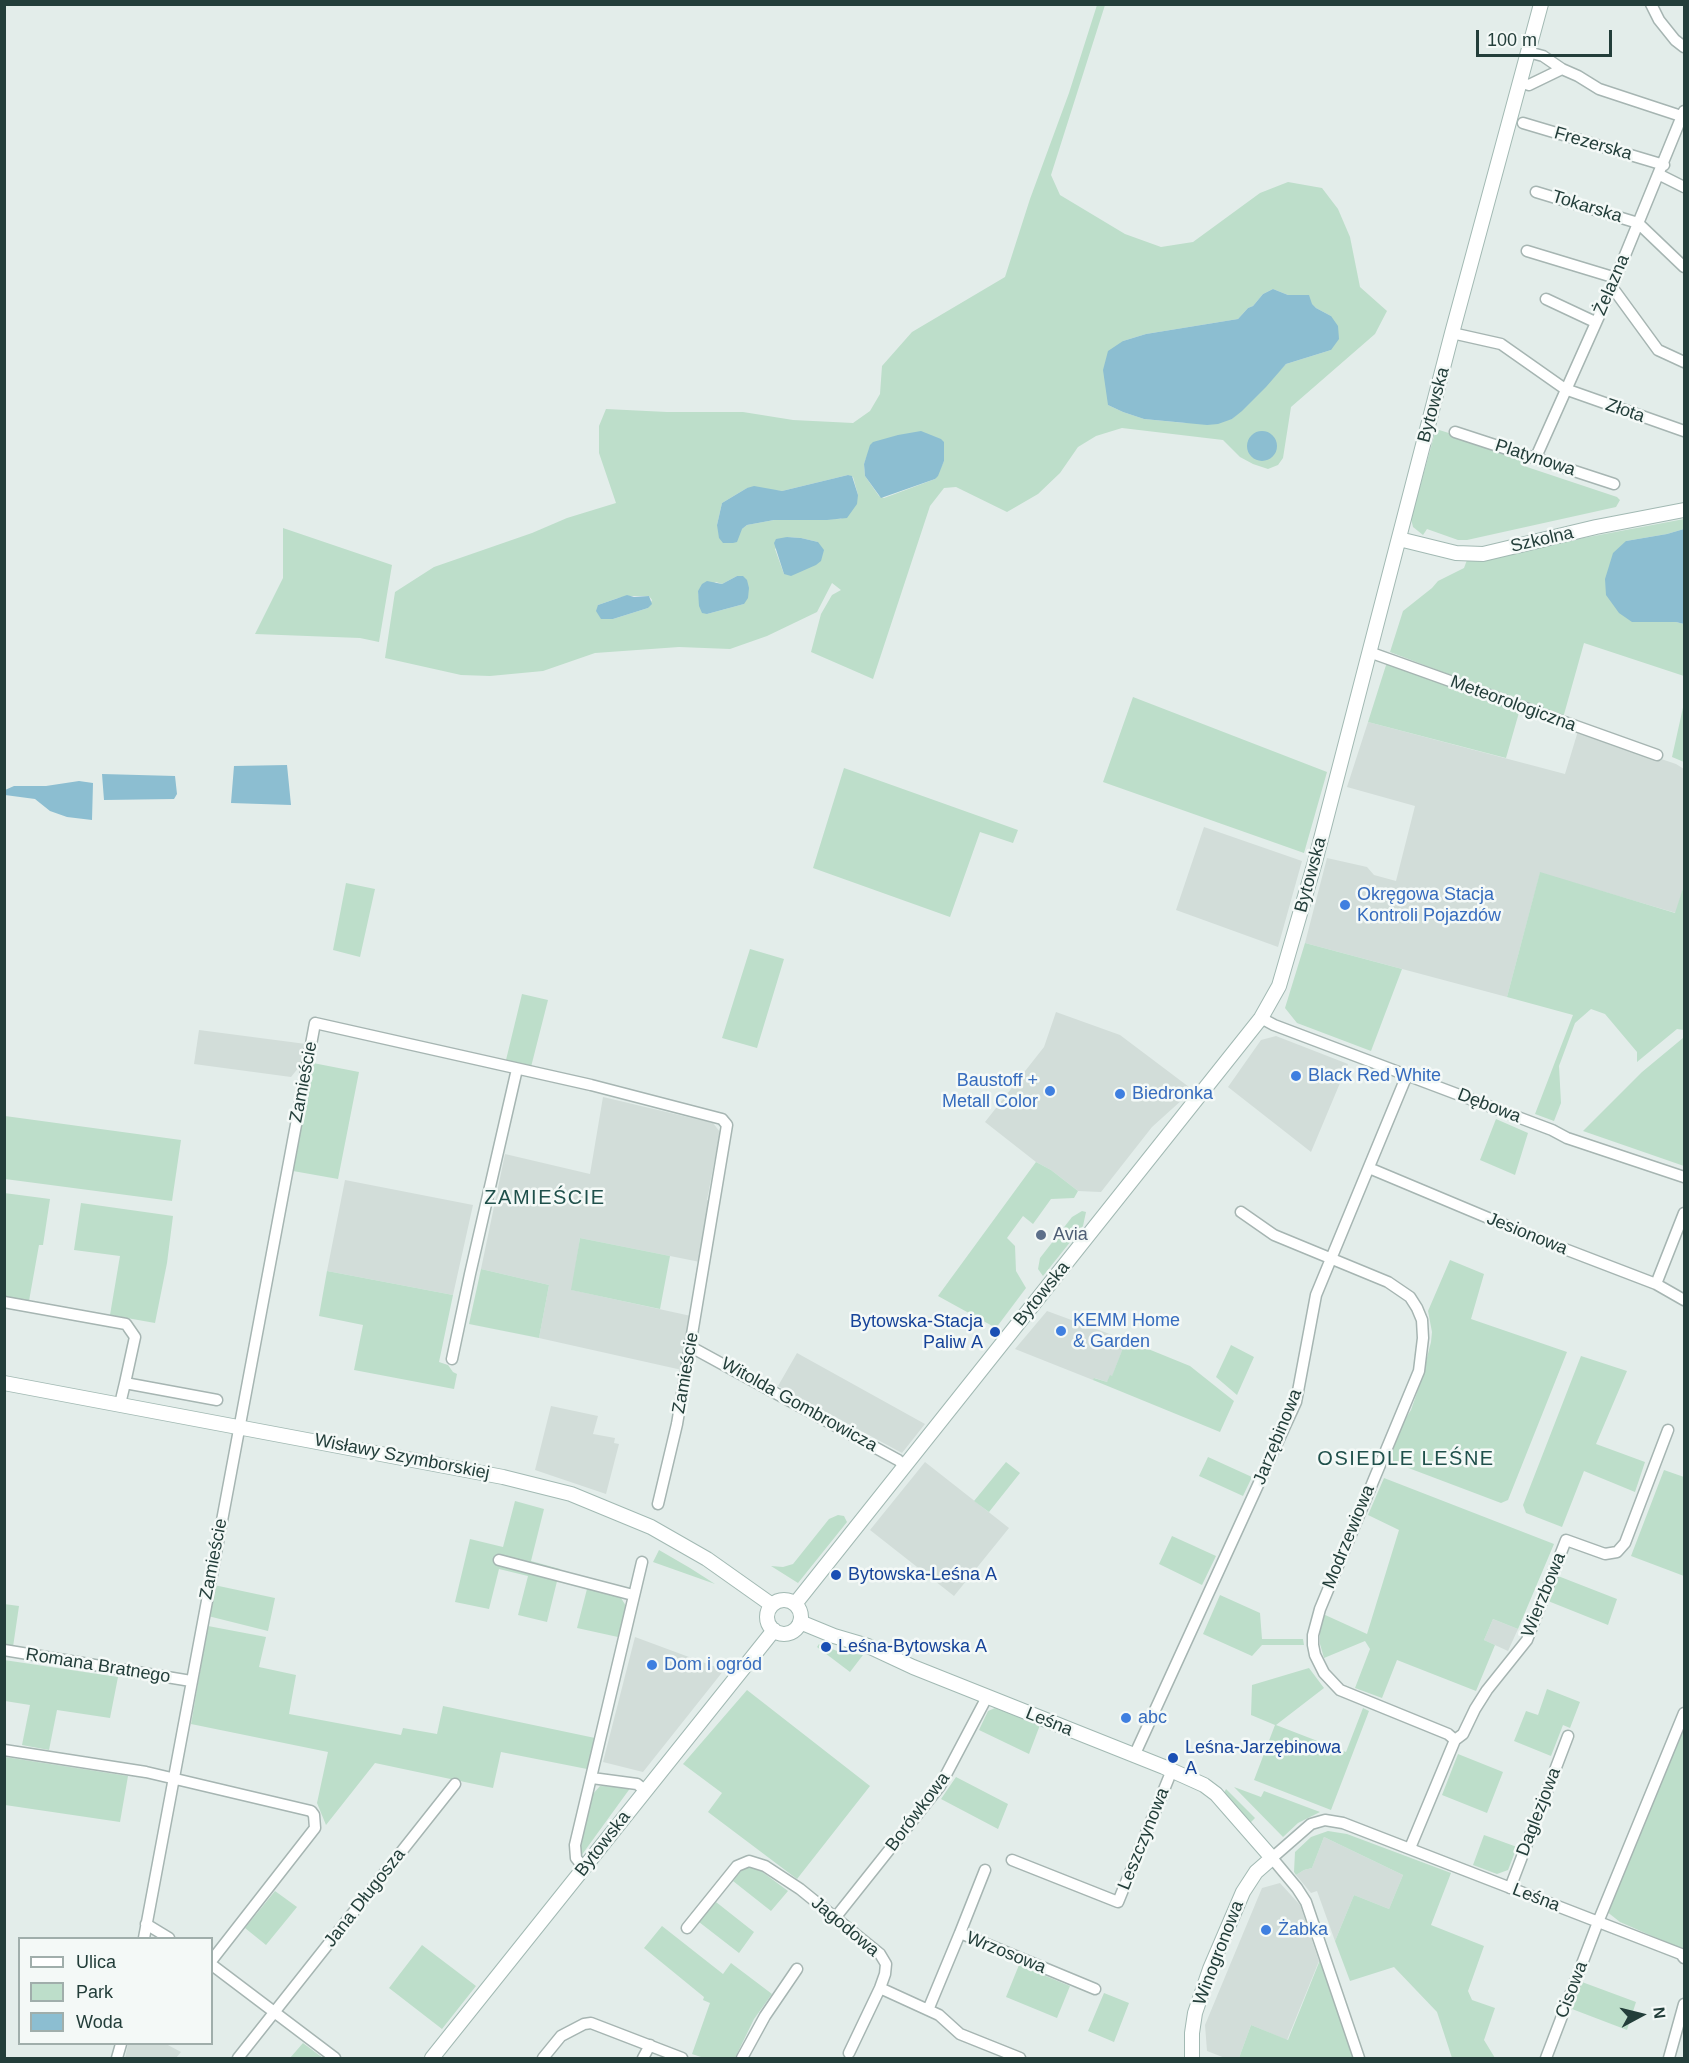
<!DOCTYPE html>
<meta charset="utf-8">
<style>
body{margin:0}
#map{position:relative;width:1689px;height:2063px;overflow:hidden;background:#e3edea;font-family:Helvetica,sans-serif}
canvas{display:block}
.frame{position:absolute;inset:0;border:6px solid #233e3a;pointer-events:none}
.legend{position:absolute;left:18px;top:1937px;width:195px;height:108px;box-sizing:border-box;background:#f4f9f7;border:2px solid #a0aeab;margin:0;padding:8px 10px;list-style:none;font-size:18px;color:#233e3a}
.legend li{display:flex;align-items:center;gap:12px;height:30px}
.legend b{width:30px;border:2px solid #a0aeab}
.north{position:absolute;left:1611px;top:1985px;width:60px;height:60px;-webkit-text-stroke:4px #f4f9f7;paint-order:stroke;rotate:83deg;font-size:16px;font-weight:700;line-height:24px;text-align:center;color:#233e3a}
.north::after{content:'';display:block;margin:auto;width:21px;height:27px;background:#233e3a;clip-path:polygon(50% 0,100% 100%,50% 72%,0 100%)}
.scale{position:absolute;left:1476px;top:30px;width:136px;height:27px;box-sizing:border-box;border:3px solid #233e3a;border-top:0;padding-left:8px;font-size:18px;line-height:21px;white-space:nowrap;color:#233e3a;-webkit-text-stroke:4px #f4f9f7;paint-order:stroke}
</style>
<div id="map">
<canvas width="1689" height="2063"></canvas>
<div class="frame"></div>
<ul class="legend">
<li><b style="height:8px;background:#fff"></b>Ulica</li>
<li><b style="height:16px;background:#bddeca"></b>Park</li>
<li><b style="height:16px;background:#8cbed1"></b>Woda</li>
</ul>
<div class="north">N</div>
<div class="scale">100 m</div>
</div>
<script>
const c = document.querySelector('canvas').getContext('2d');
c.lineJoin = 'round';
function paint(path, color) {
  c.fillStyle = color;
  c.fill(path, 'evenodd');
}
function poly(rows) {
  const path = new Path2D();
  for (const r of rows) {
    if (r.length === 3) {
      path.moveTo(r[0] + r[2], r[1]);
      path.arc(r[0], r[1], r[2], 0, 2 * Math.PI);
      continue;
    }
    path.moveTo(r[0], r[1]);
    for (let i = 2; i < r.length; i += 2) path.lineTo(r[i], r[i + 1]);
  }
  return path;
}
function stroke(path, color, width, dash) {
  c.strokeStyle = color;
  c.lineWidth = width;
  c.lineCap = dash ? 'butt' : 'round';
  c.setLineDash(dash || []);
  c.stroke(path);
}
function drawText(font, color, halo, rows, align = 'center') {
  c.font = font + ' Helvetica,sans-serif';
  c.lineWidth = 5;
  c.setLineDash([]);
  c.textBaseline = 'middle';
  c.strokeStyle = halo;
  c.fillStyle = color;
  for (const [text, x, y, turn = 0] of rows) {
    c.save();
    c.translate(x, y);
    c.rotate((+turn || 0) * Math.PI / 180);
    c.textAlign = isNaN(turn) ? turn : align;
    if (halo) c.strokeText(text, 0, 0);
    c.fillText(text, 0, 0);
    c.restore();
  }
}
paint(poly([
 [1368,722,1565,774,1578,731,1676,764,1684,769,1684,885,1676,913,1540,873,1507,997,1305,943,1327,858,1367,867,1374,875,1396,881,1415,806,1347,787],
 [1204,827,1302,861,1278,947,1176,910],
 [1056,1012,1120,1035,1193,1090,1152,1127,1101,1192,1078,1191,1051,1170,1036,1162,985,1122,1044,1047],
 [199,1030,306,1044,303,1062,291,1077,194,1064],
 [1276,1036,1348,1064,1311,1152,1228,1087,1261,1040],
 [603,1097,713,1123,720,1132,707,1200,711,1201,700,1262,580,1238,572,1290,691,1316,682,1370,539,1338,549,1285,481,1269,505,1154,590,1174],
 [345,1180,473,1205,453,1295,327,1271],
 [1047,1311,1126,1340,1112,1377,1107,1382,1095,1378,1093,1380,1015,1349],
 [797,1353,925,1424,902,1453,778,1386],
 [551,1406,598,1416,593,1434,615,1438,614,1443,619,1444,606,1494,535,1470],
 [925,1462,1009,1528,954,1596,870,1530],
 [1493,1619,1518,1629,1508,1651,1484,1640],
 [635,1637,724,1670,643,1772,603,1762],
 [1324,1837,1403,1875,1389,1909,1354,1895,1335,1941,1317,1891,1311,1893,1296,1875,1304,1870,1312,1868],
 [1280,1883,1300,1905,1319,1961,1287,2040,1251,2025,1239,2058,1225,2058,1207,2051,1205,2025,1262,1888],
 [128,2044,166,2044,181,2052,176,2058,125,2058]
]), '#d2ddd9');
paint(poly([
 [1097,5,1105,5,1051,175,1060,195,1125,234,1161,247,1193,242,1260,193,1288,182,1322,188,1338,209,1350,237,1360,287,1387,311,1375,334,1291,407,1283,458,1278,465,1268,469,1253,464,1240,457,1223,440,1122,428,1096,436,1078,447,1060,473,1038,494,1007,512,956,487,944,488,930,506,873,679,811,652,821,614,832,595,841,590,832,583,817,612,767,636,730,649,679,647,595,653,543,671,490,676,461,675,385,658,395,592,434,567,532,533,567,518,616,503,599,453,599,426,606,409,667,412,743,412,793,420,853,423,870,411,880,394,882,366,912,332,1005,277,1030,199,1069,93],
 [1273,289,1288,295,1302,296,1316,308,1331,316,1331,350,1286,364,1232,419,1185,423,1144,419,1123,412,1108,405,1123,341,1146,334,1238,319,1248,308,1253,306,1263,294],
 [867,456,944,461,935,479,884,498,879,496,865,476,864,464],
 [848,475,853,477,858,495,841,519,774,520,747,525,742,529,717,525,722,503,747,488,782,491],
 [787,537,801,538,818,542,784,574,775,549],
 [737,576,744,604,707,614,699,598,698,591,716,582,722,584],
 [632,596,649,596,652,600,648,608,613,619,598,605,618,598],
 [1436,429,1522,456,1524,466,1617,497,1620,500,1616,507,1467,540,1458,540,1427,529,1423,535,1413,527,1411,519],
 [1684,519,1684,529,1667,534,1626,541,1632,622,1676,622,1684,624,1684,676,1584,643,1563,718,1390,652,1403,611,1432,588,1438,581,1464,568,1467,560],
 [283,528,392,565,379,642,360,638,255,634,283,578],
 [1387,662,1520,709,1506,758,1368,722],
 [1133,697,1327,772,1304,853,1103,782],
 [1684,703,1684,762,1672,757],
 [844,768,1018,830,1013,843,980,832,950,917,813,868],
 [1540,872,1675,913,1684,885,1684,1030,1677,1029,1637,1062,1637,1052,1605,1014,1591,1009,1575,1023,1559,1066,1561,1103,1554,1121,1535,1114,1573,1015,1507,997],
 [346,883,375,889,360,957,333,950],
 [1305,943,1402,969,1371,1051,1297,1023,1285,1008],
 [750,949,784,959,757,1048,722,1038],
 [522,994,548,1000,531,1067,506,1060],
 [1683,1038,1684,1166,1583,1131,1642,1072],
 [313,1063,359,1072,338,1179,293,1171],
 [5,1116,181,1140,172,1201,5,1179],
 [1496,1119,1528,1133,1515,1175,1480,1160],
 [1036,1162,1051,1170,1078,1191,1074,1198,1051,1199,1033,1224,1023,1216,1007,1238,1015,1246,1016,1271,1026,1288,996,1328,938,1296],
 [4,1193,50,1199,43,1245,39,1245,29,1301,5,1296],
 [81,1203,173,1216,167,1263,155,1323,110,1315,120,1256,74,1250],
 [1082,1211,1086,1212,1083,1226,1043,1276,1038,1269,1040,1258,1072,1217],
 [580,1238,670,1256,660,1309,571,1290],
 [1450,1260,1484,1274,1471,1319,1567,1352,1508,1500,1501,1503,1390,1461,1399,1429,1411,1410,1421,1381,1431,1342,1432,1332,1428,1311],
 [481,1269,549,1285,539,1338,469,1324],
 [327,1271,453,1295,439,1362,448,1365,453,1372,457,1374,454,1389,354,1370,363,1325,319,1316],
 [1126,1340,1190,1366,1234,1401,1220,1432,1093,1380,1094,1378,1107,1382,1110,1375,1112,1376],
 [1231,1345,1254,1357,1237,1395,1216,1377],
 [1581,1356,1627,1371,1596,1444,1645,1462,1635,1492,1584,1471,1562,1527,1526,1513,1523,1505],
 [1208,1457,1252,1477,1243,1496,1199,1476],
 [1006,1462,1020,1473,989,1512,974,1501],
 [1664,1470,1684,1477,1684,1576,1631,1556],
 [1384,1478,1554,1544,1518,1629,1493,1619,1484,1640,1495,1645,1476,1691,1397,1660,1382,1698,1355,1688,1370,1649,1365,1641,1324,1658,1320,1644,1320,1630,1323,1614,1367,1634,1399,1530,1368,1515],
 [515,1501,544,1509,531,1561,560,1569,547,1622,518,1615,528,1576,499,1569,489,1609,455,1602,470,1539,503,1547],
 [838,1515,844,1516,847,1522,798,1583,771,1566,783,1567,793,1564,829,1519],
 [1172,1536,1216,1556,1202,1585,1159,1564],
 [659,1550,690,1568,715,1584,653,1562],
 [1558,1576,1617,1599,1608,1625,1548,1601],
 [214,1585,275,1598,268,1631,208,1616],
 [587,1589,621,1598,626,1606,618,1637,577,1628],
 [1220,1595,1260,1613,1262,1639,1303,1639,1304,1645,1262,1645,1252,1656,1203,1634],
 [4,1604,19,1606,13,1647,5,1646],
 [208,1626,266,1637,259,1667,296,1675,289,1714,401,1735,403,1728,437,1734,443,1706,595,1738,587,1769,501,1752,493,1788,375,1763,326,1825,317,1803,328,1752,191,1724],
 [819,1644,840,1652,863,1655,850,1672,817,1647],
 [4,1660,118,1677,110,1718,57,1710,49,1750,22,1745,30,1705,5,1701],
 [1309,1668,1324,1688,1276,1725,1346,1752,1363,1708,1369,1711,1331,1810,1254,1780,1275,1725,1251,1715,1252,1685],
 [1547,1689,1580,1702,1570,1728,1563,1725,1551,1756,1514,1741,1526,1711,1538,1715],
 [747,1690,870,1786,797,1879,708,1812,722,1793,683,1764],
 [995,1708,1040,1725,1029,1754,979,1730,988,1711],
 [1684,1723,1684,1950,1620,1922,1606,1911],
 [1458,1754,1503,1772,1487,1813,1442,1795],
 [5,1757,128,1776,120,1822,5,1805],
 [956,1777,1008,1804,998,1829,941,1799],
 [600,1786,631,1787,581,1856,580,1843,592,1795],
 [1234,1787,1261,1797,1264,1791,1320,1812,1298,1823,1283,1837],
 [1226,1789,1255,1818,1248,1825,1223,1795],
 [1328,1831,1347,1834,1451,1873,1431,1925,1484,1946,1468,1991,1472,2000,1495,2008,1484,2040,1495,2058,1452,2058,1437,2012,1394,1967,1350,1981,1335,1941,1354,1895,1389,1909,1403,1875,1324,1837,1312,1868,1304,1870,1296,1875,1294,1872,1295,1852,1311,1837],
 [1484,1835,1517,1847,1508,1870,1497,1874,1473,1865],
 [753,1865,788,1891,771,1911,733,1881,745,1866],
 [275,1891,297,1907,266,1945,245,1928],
 [716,1902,754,1932,739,1953,699,1922],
 [662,1926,723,1974,731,1963,772,1994,754,2019,735,2058,704,2058,692,2054,710,2003,703,2000,704,1997,644,1948],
 [422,1945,476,1986,442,2029,389,1988],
 [1320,1960,1355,2058,1239,2058,1251,2025,1288,2040],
 [1019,1965,1070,1986,1057,2018,1006,1997],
 [1582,1982,1636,2002,1627,2030,1572,2009],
 [1104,1993,1129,2003,1114,2042,1088,2031],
 [303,2043,323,2058,290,2058]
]), '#bddeca');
paint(poly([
 [1273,289,1288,295,1309,295,1312,304,1316,308,1331,316,1338,326,1339,339,1331,350,1286,364,1266,387,1242,411,1232,419,1218,424,1207,425,1144,419,1123,412,1108,405,1103,370,1108,351,1123,341,1146,334,1238,319,1248,308,1253,306,1263,294],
 [1262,446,15],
 [921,431,941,439,944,442,944,461,938,476,935,479,881,498,865,476,864,464,870,445,873,442,898,435],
 [848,475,852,476,858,495,857,504,847,518,827,520,774,520,747,525,742,529,737,542,733,543,723,543,719,538,717,525,722,503,747,488,754,486,782,491],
 [1684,529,1684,624,1676,622,1632,622,1619,613,1606,595,1605,579,1613,553,1626,541,1667,534],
 [787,537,801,538,818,542,824,550,821,561,816,565,791,576,784,574,774,543,776,539],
 [737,576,743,576,747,580,749,588,748,598,744,604,707,614,702,613,699,606,698,591,702,584,707,581,722,584],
 [627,595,634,597,649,596,652,604,648,608,613,619,601,619,596,611,598,605],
 [287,765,291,805,231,803,234,766],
 [102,774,175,776,177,794,174,799,104,800],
 [79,781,93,783,92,820,67,817,50,811,35,799,5,795,5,790,14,786,46,786]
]), '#8cbed1');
const street = poly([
 [1651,4,1659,20,1675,40,1684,47],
 [1528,52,1543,56,1562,69,1578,76,1599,89,1684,117],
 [1519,82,1529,85,1562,69],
 [1523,123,1664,165],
 [1660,175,1684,187],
 [1536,192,1638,223,1684,267],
 [1527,251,1616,278],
 [1612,287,1658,350,1684,362],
 [1546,299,1595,322],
 [1452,333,1501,344,1565,389,1684,431],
 [1455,432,1614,484],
 [1536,457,1612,287,1684,111],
 [1369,652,1657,755],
 [1261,1018,1274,1025,1552,1130,1567,1138,1684,1177],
 [1369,1168,1536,1238,1656,1284,1684,1300],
 [1241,1212,1274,1235,1388,1282,1410,1297,1417,1308,1422,1320,1423,1338,1419,1371,1320,1609,1313,1635,1313,1645,1315,1655,1324,1673,1340,1690,1448,1734,1455,1740],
 [1656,1284,1684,1213],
 [4,1302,126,1324,135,1337,125,1383,217,1400],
 [691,1347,898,1460,905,1466],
 [452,1359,470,1274,517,1069],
 [120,1404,125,1383],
 [499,1560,633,1595],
 [4,1650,191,1681],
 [1455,1740,1463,1734,1475,1709,1487,1690,1527,1640,1566,1540,1605,1554,1617,1552,1625,1543,1668,1430],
 [4,1750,146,1772,311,1811,314,1815,315,1828,212,1960],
 [1134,1756,1296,1402,1316,1295,1407,1075],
 [592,1778,637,1784,646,1791],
 [1410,1848,1455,1740],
 [1012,1860,1118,1902,1172,1770],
 [584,1868,576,1858,575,1845,642,1562],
 [1510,1888,1568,1736],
 [835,1918,940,1786,987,1697],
 [146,1924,169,1938],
 [687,1928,737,1866,749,1861,765,1866,800,1889,880,1954,886,1964,885,1974,880,1988,849,2053],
 [960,1933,985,1870],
 [144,1938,315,1023,591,1085,722,1119,727,1125,677,1424,658,1504],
 [212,1965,335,2058],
 [880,1988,939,2015,960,2034,1020,2058],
 [928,2010,960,1933,1095,1989],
 [117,2058,121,2044],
 [238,2058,455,1784],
 [543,2058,561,2036,584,2024,591,2023,682,2058],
 [643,2058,650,2045],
 [742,2058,765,2016,797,1969],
 [1359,2058,1306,1902,1297,1888,1272,1858,1311,1824,1325,1820,1343,1823,1681,1954,1684,1958],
 [1546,2058,1598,1922,1684,1713],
 [1669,2058,1684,2004]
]);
const secondary = poly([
 [1399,539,1456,553,1483,554,1596,527,1684,510],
 [4,1383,503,1477,571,1494,651,1527,707,1559,772,1605],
 [784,1617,17],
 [795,1604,1261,1018,1279,986,1315,862,1452,333,1541,4],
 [800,1622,834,1636,868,1646,913,1667,1164,1767,1204,1785,1216,1794,1272,1858,1256,1872,1243,1892,1210,1969,1195,2013,1192,2033,1192,2058],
 [432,2058,774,1630]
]);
stroke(street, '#a6b5b2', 13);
stroke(secondary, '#a2b9b3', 16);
stroke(street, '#fff', 10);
stroke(secondary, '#fff', 14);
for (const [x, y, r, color] of [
 [1345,905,6,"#3f7fe0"],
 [1296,1076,6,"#3f7fe0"],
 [1050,1091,6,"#3f7fe0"],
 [1120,1094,6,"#3f7fe0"],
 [1041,1235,6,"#5c6f8a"],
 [1061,1331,6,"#3f7fe0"],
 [995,1332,6,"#1a4fb4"],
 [836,1575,6,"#1a4fb4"],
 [826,1647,6,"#1a4fb4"],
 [652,1665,6,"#3f7fe0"],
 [1126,1718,6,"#3f7fe0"],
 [1173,1758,6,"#1a4fb4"],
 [1266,1930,6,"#3f7fe0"]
]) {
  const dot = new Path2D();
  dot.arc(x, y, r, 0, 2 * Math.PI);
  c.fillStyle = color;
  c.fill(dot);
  stroke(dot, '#f4f9f7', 2);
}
drawText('18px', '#233e3a', '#f4f9f7', [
 ["Frezerska",1593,144,16],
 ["Tokarska",1587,207,17],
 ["Żelazna",1612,285,-67],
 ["Bytowska",1434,405,-75],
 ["Złota",1625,411,19],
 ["Platynowa",1535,458,18],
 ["Szkolna",1542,540,-13],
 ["Meteorologiczna",1513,704,20],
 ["Bytowska",1311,875,-75],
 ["Zamieście",304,1082,-79],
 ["Dębowa",1489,1106,21],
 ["Jesionowa",1527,1234,22],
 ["Bytowska",1042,1294,-51],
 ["Zamieście",686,1373,-80],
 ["Witolda Gombrowicza",799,1405,29],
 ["Jarzębinowa",1278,1437,-68],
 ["Wisławy Szymborskiej",402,1457,11],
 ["Modrzewiowa",1349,1537,-68],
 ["Zamieście",214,1559,-79],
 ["Wierzbowa",1544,1595,-68],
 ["Romana Bratnego",98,1666,9],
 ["Leśna",1049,1722,22],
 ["Borówkowa",918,1812,-53],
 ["Daglezjowa",1539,1812,-69],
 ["Leszczynowa",1144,1839,-68],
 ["Bytowska",603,1844,-52],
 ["Jana Długosza",365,1898,-52],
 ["Leśna",1536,1898,21],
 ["Jagodowa",845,1927,40],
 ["Wrzosowa",1006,1953,22],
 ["Winogronowa",1219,1953,-69],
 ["Cisowa",1572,1990,-69]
]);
drawText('18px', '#366cbe', '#f4f9f7', [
 ["Okręgowa Stacja",1357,895],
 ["Kontroli Pojazdów",1357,916],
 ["Black Red White",1308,1076],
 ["Baustoff +",1038,1081,"right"],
 ["Metall Color",1038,1102,"right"],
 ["Biedronka",1132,1094],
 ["KEMM Home",1073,1321],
 ["& Garden",1073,1342],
 ["Dom i ogród",664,1665],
 ["abc",1138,1718],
 ["Żabka",1278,1930]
], 'left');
drawText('18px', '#4e5e75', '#f4f9f7', [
 ["Avia",1053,1235]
], 'left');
drawText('18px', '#164399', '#f4f9f7', [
 ["Bytowska-Stacja",983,1322,"right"],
 ["Paliw A",983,1343,"right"],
 ["Bytowska-Leśna A",848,1575],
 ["Leśna-Bytowska A",838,1647],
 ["Leśna-Jarzębinowa",1185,1748],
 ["A",1185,1769]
], 'left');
c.letterSpacing = '1.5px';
drawText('20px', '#1f504b', '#f4f9f7', [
 ["ZAMIEŚCIE",545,1198],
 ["OSIEDLE LEŚNE",1406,1459]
]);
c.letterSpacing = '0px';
</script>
